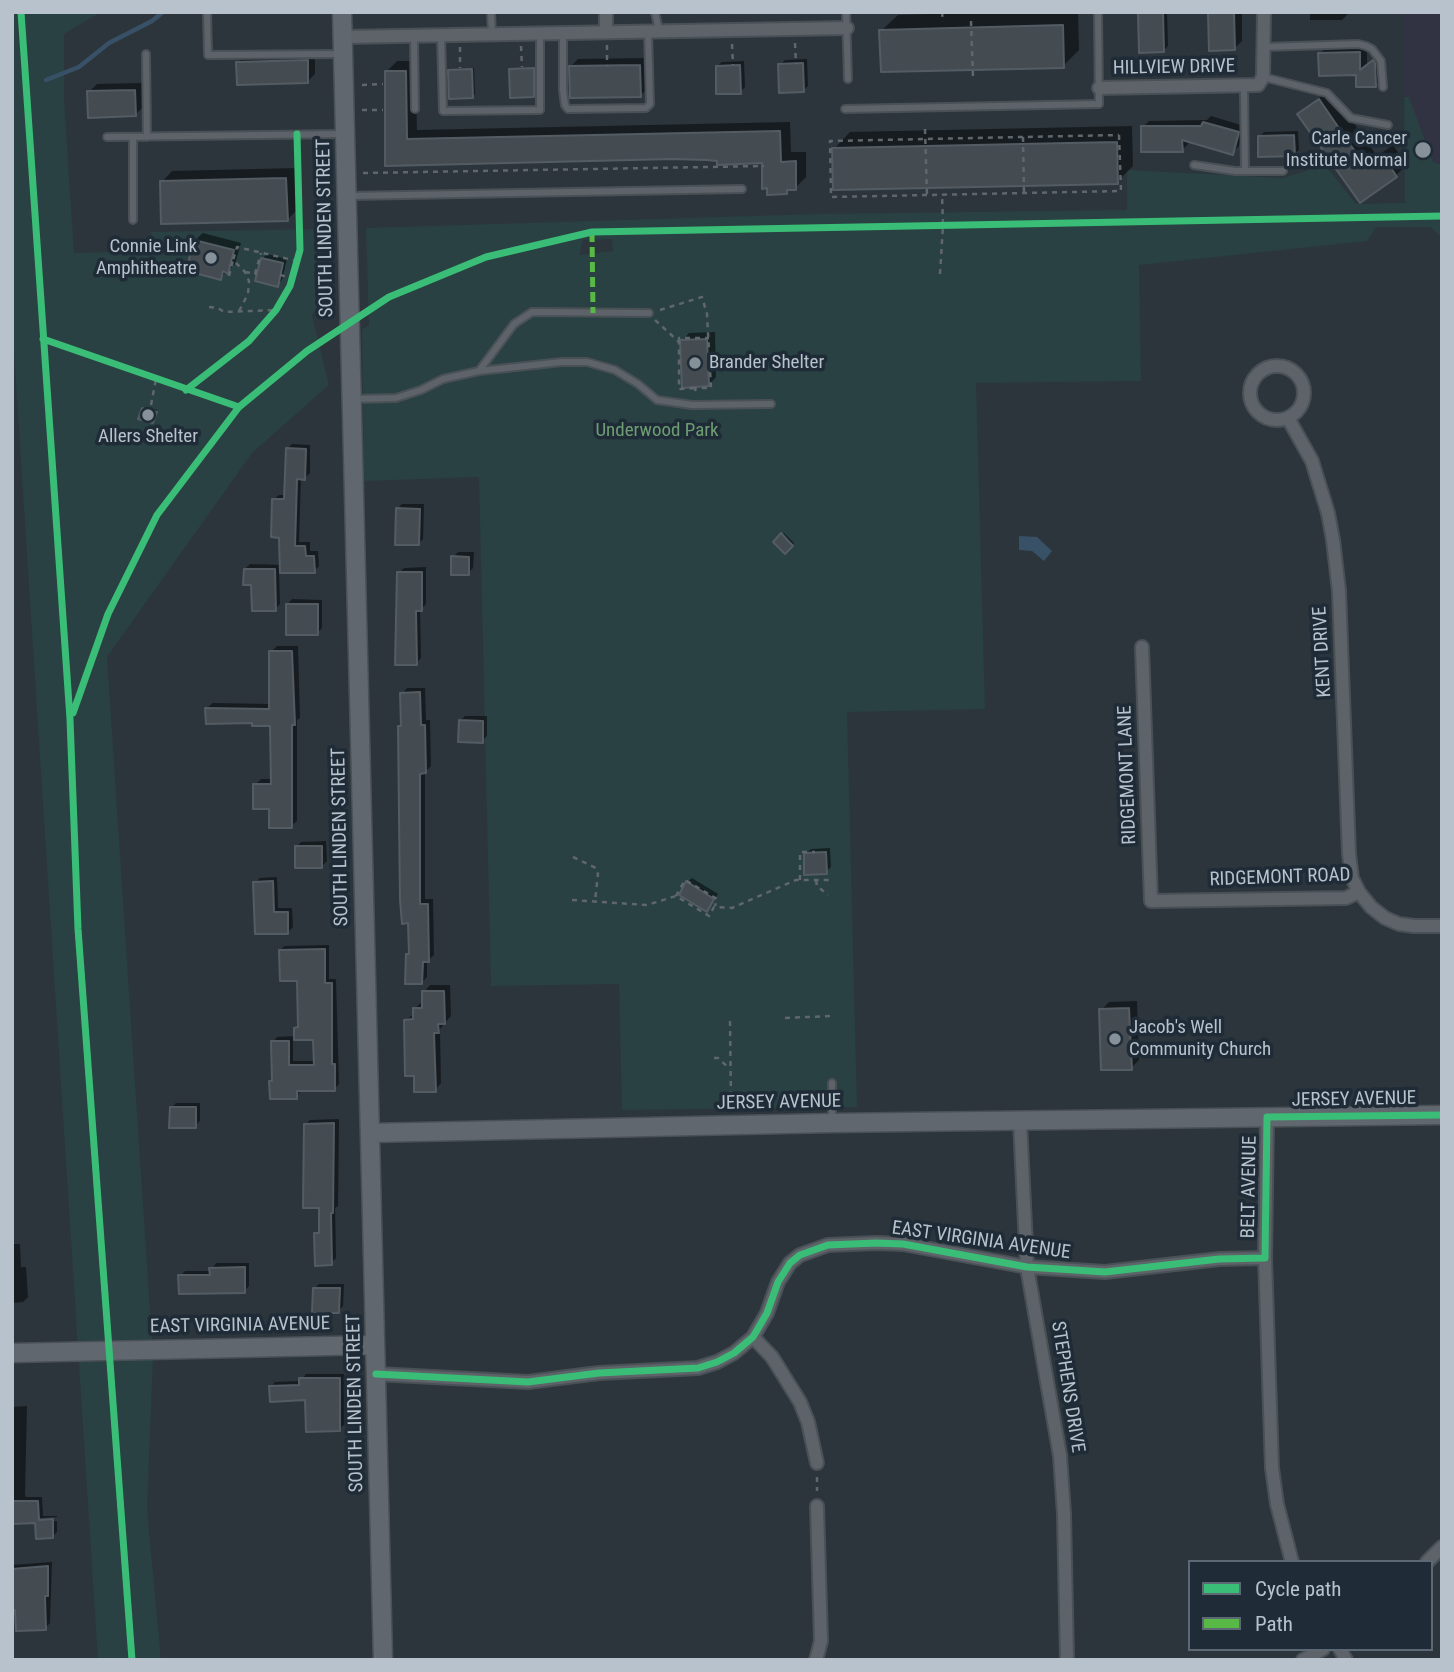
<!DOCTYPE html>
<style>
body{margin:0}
#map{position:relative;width:1454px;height:1672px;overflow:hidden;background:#2c353c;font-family:"Roboto Condensed",sans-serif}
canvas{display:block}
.frame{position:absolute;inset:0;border:14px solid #b7c2cc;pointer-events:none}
.legend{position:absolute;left:1188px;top:1560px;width:245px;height:91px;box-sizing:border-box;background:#1f2c37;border:2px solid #5c6873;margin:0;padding:9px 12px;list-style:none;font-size:21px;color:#b7c2cc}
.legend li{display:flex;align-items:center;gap:14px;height:35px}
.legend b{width:35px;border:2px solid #5c6873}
</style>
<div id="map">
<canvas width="1454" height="1672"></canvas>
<div class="frame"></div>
<ul class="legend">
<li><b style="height:9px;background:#3abd76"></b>Cycle path</li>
<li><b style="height:9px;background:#58b947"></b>Path</li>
</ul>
</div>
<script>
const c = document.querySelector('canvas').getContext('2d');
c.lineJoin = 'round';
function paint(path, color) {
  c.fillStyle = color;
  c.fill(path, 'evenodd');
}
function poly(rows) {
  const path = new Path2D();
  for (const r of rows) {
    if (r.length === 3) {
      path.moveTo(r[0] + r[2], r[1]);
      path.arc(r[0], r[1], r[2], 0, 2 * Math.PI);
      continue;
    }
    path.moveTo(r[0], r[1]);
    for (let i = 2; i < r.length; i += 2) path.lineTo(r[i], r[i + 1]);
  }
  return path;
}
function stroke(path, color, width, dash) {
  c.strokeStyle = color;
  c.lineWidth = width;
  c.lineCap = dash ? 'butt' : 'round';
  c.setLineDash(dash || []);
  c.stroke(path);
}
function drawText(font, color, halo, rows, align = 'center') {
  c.font = font + ' "Roboto Condensed",sans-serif';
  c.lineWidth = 7;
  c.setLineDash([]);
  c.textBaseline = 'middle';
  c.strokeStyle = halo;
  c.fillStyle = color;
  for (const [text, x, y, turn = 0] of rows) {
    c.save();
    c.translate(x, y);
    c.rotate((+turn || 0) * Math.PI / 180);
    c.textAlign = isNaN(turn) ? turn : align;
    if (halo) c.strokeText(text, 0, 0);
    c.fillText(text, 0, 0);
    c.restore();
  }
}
paint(poly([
 [1403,12,1442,12,1442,202,1406,203]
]), '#313242');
paint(poly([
 [12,12,101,12,64,34,64,100,74,253,150,251,151,232,323,229,325,298,312,315,329,385,252,453,107,657,153,1357,147,1510,161,1660,98,1660,12,321],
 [79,348,196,388,221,399,217,403,90,359,79,354],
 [1404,97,1409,97,1433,162,1442,165,1442,237,1430,227,1376,227,1367,241,1139,265,1141,381,976,383,985,709,847,712,857,1107,622,1110,619,984,491,986,479,477,364,481,362,329,369,325,366,228,817,214,1127,210,1127,170,1283,178,1325,165,1356,204,1405,203],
 [612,239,613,251,579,255,583,240]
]), '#294142');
paint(poly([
 [1019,536,1037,537,1052,551,1044,561,1032,551,1019,550]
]), '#385166');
paint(poly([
 [991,12,1078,12,1079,50,1063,66,881,31,898,15],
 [1140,12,1167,12,1168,46,1163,51],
 [1210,12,1242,12,1242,41,1234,49],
 [1310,12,1350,12,1342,20,1310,20],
 [1367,45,1367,65,1381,55,1383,78,1375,85,1320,53,1328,46],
 [315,53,315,74,307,82,238,62,246,55],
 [647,58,648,88,640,96,570,67,578,59],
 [807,59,808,86,803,90,780,65,785,60],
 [397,61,415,61,417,130,790,122,791,152,806,152,806,177,795,188,791,188,787,192,764,161,672,158,387,165,386,72],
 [744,61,745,87,740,92,717,66,722,62],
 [535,67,536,93,534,95,511,69],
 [474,68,475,94,473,96,450,71],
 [142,83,143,107,135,115,89,92,97,84],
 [1330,89,1377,156,1393,145,1407,165,1396,175,1360,200,1299,114],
 [1211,116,1244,126,1239,146,1232,153,1188,140,1188,144,1182,150,1143,127,1149,121,1207,120],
 [1132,126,1133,166,1117,182,834,149,850,132],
 [1298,131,1299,150,1294,154,1259,137,1264,132],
 [297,168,298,209,287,220,162,182,172,171],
 [203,233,241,243,235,264,220,278,196,261,195,240],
 [267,254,287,259,282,280,277,285,262,259],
 [715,332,716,377,709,385,682,341,689,333],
 [145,407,157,410,153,421,143,408],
 [292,444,310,445,310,473,305,478,301,478,299,542,310,542,310,551,318,551,319,566,314,571,279,572,280,604,275,609,253,584,245,569,250,564,282,565,281,536,274,499,279,495,286,495,287,449],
 [402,504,424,504,423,539,418,544,397,509],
 [784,533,794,543,785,552,775,542],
 [458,552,474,552,473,568,468,573,453,557],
 [426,567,426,604,420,610,421,658,416,663,399,573,404,568],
 [292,599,322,600,322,628,317,633,288,604],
 [277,646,298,646,300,718,297,720,297,821,291,826,271,808,255,785,261,779,272,779,272,724,253,721,207,708,213,703,271,704,271,652],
 [407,688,425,688,426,720,430,720,431,766,425,772,425,899,433,899,434,955,427,961,427,977,421,983,408,954,410,952,400,726,403,724,402,694],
 [465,716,487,716,487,736,482,741,460,721],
 [326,841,327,861,322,866,296,847,301,842],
 [830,848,831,867,826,872,806,853,811,849],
 [277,877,278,908,292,908,293,927,288,932,256,932,255,883,260,878],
 [692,878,718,894,707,910,687,882],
 [329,945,329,979,336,979,339,1084,334,1089,301,1090,296,1097,271,1081,274,1079,273,1042,277,1037,296,1036,296,1028,299,1024,298,979,280,950,285,946],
 [293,1038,315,1038,316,1061,293,1061],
 [430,985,450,985,451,1016,440,1029,441,1083,435,1090,415,1074,406,1020,414,1014,414,1009,421,1003,424,1003,424,992],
 [1137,1001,1139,1060,1131,1068,1101,1010,1109,1002],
 [176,1103,200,1103,200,1121,195,1126,171,1108],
 [339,1119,338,1206,335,1208,336,1258,331,1263,316,1234,321,1229,321,1206,305,1125,310,1120],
 [12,1244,20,1244,21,1267,26,1267,28,1297,23,1302,12,1303],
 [216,1263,249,1263,249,1286,244,1291,180,1276,185,1271,211,1271],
 [319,1284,344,1284,343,1306,338,1311,314,1289],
 [306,1374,344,1374,344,1425,339,1429,306,1398,271,1387,275,1382,301,1381],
 [27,1406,25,1494,26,1497,42,1497,43,1516,57,1516,57,1517,39,1518,39,1522,57,1521,57,1532,53,1536,37,1522,12,1522,12,1407],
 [52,1562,50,1623,45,1628,17,1608,12,1608,12,1565]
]), '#0007');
stroke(poly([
 [46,80,79,67,109,43,152,21,163,12]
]), '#385166', 4.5);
const building = poly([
 [1138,12,1163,12,1164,52,1139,53,1138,12],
 [1208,12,1234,12,1235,50,1209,51,1208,12],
 [1063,25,1064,68,881,72,879,30,1063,25],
 [1360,52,1360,70,1373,60,1375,63,1376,87,1356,87,1356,75,1319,76,1318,53,1360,52],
 [308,60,308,83,237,85,236,62,308,60],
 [803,63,804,92,779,93,778,64,803,63],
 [640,65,641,97,570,98,569,66,640,65],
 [740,65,741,94,716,94,716,66,740,65],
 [534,68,534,97,510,98,509,69,534,68],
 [472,69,473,98,449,99,448,70,472,69],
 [385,71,406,71,407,139,780,131,781,162,796,161,796,190,787,190,787,194,767,195,767,188,762,189,762,163,717,165,717,161,707,160,672,159,385,166,385,71],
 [135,90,136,116,88,118,87,91,135,90],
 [1319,99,1365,166,1382,154,1397,177,1360,203,1297,114,1319,99],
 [1203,122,1239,132,1233,155,1182,140,1183,152,1141,152,1141,126,1201,126,1203,122],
 [1294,135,1295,156,1258,157,1258,136,1294,135],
 [1117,142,1118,184,833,190,832,148,1117,142],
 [286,178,288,221,161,224,160,181,286,178],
 [194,240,234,250,228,274,223,271,221,280,191,272,194,263,188,263,194,240],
 [261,258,283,263,278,287,255,281,261,258],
 [707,339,709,386,682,388,680,340,707,339],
 [142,408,157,412,153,423,138,419,142,408],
 [286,448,306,449,305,480,297,479,295,546,305,546,306,556,314,556,315,573,280,573,279,538,271,537,272,499,284,499,286,448],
 [396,508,420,509,419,545,395,545,396,508],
 [781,533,793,546,785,554,773,542,781,533],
 [451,556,469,557,469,575,451,575,451,556],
 [244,569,275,569,276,611,252,611,251,585,243,585,244,569],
 [397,572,422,572,422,611,416,611,417,665,395,665,397,572],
 [286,604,318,604,318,635,286,635,286,604],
 [269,651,292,651,295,725,292,725,292,828,269,828,269,809,253,809,253,784,271,784,270,726,252,726,252,723,206,724,205,708,269,709,269,651],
 [420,692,421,725,425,725,426,773,420,774,420,904,428,904,429,962,423,962,422,984,405,984,406,954,409,954,408,923,402,924,400,900,398,726,401,726,400,693,420,692],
 [459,720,483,721,483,743,458,742,459,720],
 [295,846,322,846,322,868,295,868,295,846],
 [826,852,827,874,804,875,804,853,826,852],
 [273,881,274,912,288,912,288,934,255,934,253,882,273,881],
 [686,881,714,899,707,912,679,895,686,881],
 [325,949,325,983,332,983,332,1064,335,1064,335,1091,297,1091,297,1099,270,1099,269,1081,272,1081,271,1041,289,1041,289,1065,314,1065,313,1040,294,1040,294,1028,298,1027,297,981,280,981,279,950,325,949],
 [422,991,444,991,445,1024,438,1024,439,1033,434,1033,436,1092,414,1092,414,1076,405,1076,404,1020,413,1019,413,1008,422,1008,422,991],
 [1129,1008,1132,1070,1101,1070,1099,1009,1129,1008],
 [170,1107,196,1107,196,1128,169,1128,170,1107],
 [334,1123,333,1213,331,1213,332,1265,315,1266,314,1233,319,1233,319,1208,303,1208,304,1124,334,1123],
 [245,1267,245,1293,179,1294,178,1275,210,1275,209,1268,245,1267],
 [313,1288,340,1288,339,1313,312,1313,313,1288],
 [299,1378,340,1378,340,1431,306,1432,305,1400,270,1402,269,1386,299,1385,299,1378],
 [12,1501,38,1501,39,1520,53,1519,53,1538,36,1539,35,1523,12,1524,12,1501],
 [48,1566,48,1596,45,1596,46,1630,16,1631,15,1610,12,1610,12,1569,48,1566]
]);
paint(building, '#444c52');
stroke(building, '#545c63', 2);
const lane = poly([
 [207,12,208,55,341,54],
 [491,12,492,35],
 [603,12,603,32],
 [609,12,609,32],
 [655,12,659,31],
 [846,12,848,79],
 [563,34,563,90,565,105,568,109,646,108,650,104,648,32],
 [441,35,443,111,540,110,540,34],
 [414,36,415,109],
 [1265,47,1358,44,1366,46,1372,49,1381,61,1383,87],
 [146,54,147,137],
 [1263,77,1327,93,1351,118,1388,125],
 [1244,87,1245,171],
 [845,109,1099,104,1098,12],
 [107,137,343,134],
 [133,137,133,220],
 [1194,165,1235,171,1283,171],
 [348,196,742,189],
 [479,371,514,324,532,312,649,313],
 [353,399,396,398,421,390,443,379,479,371,562,362,587,362,615,370,638,384,657,400,692,405,771,404],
 [832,1083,832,1121]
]);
const street = poly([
 [343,37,847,28],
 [1099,88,1258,85,1263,77,1264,12],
 [1277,393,27],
 [1288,418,1312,461,1328,513,1333,540,1339,591,1349,854,1352,878,1359,892,1371,907,1385,918,1399,924,1414,926,1442,926],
 [1142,647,1151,901,1346,898,1359,892],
 [1267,1117,1265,1258,1272,1468,1277,1504,1292,1562],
 [1020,1121,1027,1267,1060,1456,1064,1514,1067,1660],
 [753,1337,772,1357,800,1402,808,1422,817,1463],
 [376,1374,528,1382,599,1373,698,1368,717,1362,734,1353,753,1337,767,1313,778,1282,790,1263,800,1255,828,1245,876,1243,903,1244,1027,1267,1105,1272,1219,1259,1265,1258],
 [1427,1562,1442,1547],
 [1340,1649,1346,1660],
 [816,1660,821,1641,817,1506],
 [1303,1660,1323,1649]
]);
const secondary = poly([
 [342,12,383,1660],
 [370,1133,832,1123,1442,1115],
 [12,1353,375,1345]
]);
stroke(lane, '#4a5156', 10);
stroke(street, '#4a5156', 16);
stroke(secondary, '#4a5156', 21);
stroke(poly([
 [942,12,943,22],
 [971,21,973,77],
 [795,43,796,64],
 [732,44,733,65],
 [607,45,607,66],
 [521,46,522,67],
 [460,47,460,68],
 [362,85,383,84],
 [362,110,383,110],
 [925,129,927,195],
 [1119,135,1121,191,831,197,830,141,1119,135],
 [1023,137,1024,193],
 [363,173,764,166],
 [245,272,257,274],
 [255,274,261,253],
 [940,274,943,225,942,194],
 [280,275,293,278],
 [229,276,233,260],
 [209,307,218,308,224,312,276,310],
 [660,310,702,297,707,314,711,388,695,388,696,395],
 [239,311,248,294,249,281,245,272,233,260,237,247,297,261],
 [655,320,679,342,679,389,695,388],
 [679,342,679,338,709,338],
 [151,405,156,379],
 [573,857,596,868,598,874,595,901],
 [800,880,800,852,815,852],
 [816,880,817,886,828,895],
 [676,896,685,880,717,899,715,906],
 [572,900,647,905,676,896,709,916,714,907,732,908,796,880,829,880],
 [785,1018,830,1016],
 [730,1021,731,1102],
 [714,1058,718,1058,730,1069],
 [817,1477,817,1491]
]), '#60676c', 2.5, [5, 5]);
stroke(lane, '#5d6369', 6);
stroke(street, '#5d6369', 12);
stroke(secondary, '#61676e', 18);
stroke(poly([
 [592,232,593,313]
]), '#58b947', 5, [10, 5]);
stroke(poly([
 [21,12,70,719,78,929,132,1660],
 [43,339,239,407],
 [186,390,249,341,276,310,290,286,300,250,297,134],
 [73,713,108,614,157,515,239,407,307,351,389,297,486,257,592,232,1442,216],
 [376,1374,528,1382,599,1373,698,1368,717,1362,734,1353,753,1337,767,1313,778,1282,790,1263,800,1255,828,1245,876,1243,903,1244,1027,1267,1105,1272,1219,1259,1265,1258,1267,1117,1442,1115]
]), '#3abd76', 7);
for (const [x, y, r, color] of [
 [1423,150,9,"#86919a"],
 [211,258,7,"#86919a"],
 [695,363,7,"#86919a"],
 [148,415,7,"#86919a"],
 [1115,1039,7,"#86919a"]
]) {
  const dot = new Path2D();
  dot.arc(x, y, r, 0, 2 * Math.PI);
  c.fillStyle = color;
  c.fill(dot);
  stroke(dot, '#1f2c37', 2.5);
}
drawText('19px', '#b7c2cc', '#1f2c37', [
 ["HILLVIEW DRIVE",1174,68,-1],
 ["SOUTH LINDEN STREET",326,228,-91],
 ["KENT DRIVE",1323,652,-93],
 ["RIDGEMONT LANE",1128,775,-92],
 ["SOUTH LINDEN STREET",341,837,-91],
 ["RIDGEMONT ROAD",1280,878,-2],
 ["JERSEY AVENUE",1354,1100,-1],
 ["JERSEY AVENUE",779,1103,-1],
 ["BELT AVENUE",1250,1187,-89],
 ["EAST VIRGINIA AVENUE",981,1241,8],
 ["EAST VIRGINIA AVENUE",240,1326,-1],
 ["STEPHENS DRIVE",1067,1387,81],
 ["SOUTH LINDEN STREET",356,1403,-91]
]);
drawText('19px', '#b7c2cc', '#1f2c37', [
 ["Carle Cancer",1407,139],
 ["Institute Normal",1407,161],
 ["Connie Link",197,247],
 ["Amphitheatre",197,269],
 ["Brander Shelter",709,363,"left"],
 ["Allers Shelter",148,437,"center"],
 ["Jacob's Well",1129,1028,"left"],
 ["Community Church",1129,1050,"left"]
], 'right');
drawText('19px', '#6d9e72', '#1f2c37', [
 ["Underwood Park",657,431]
]);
</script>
